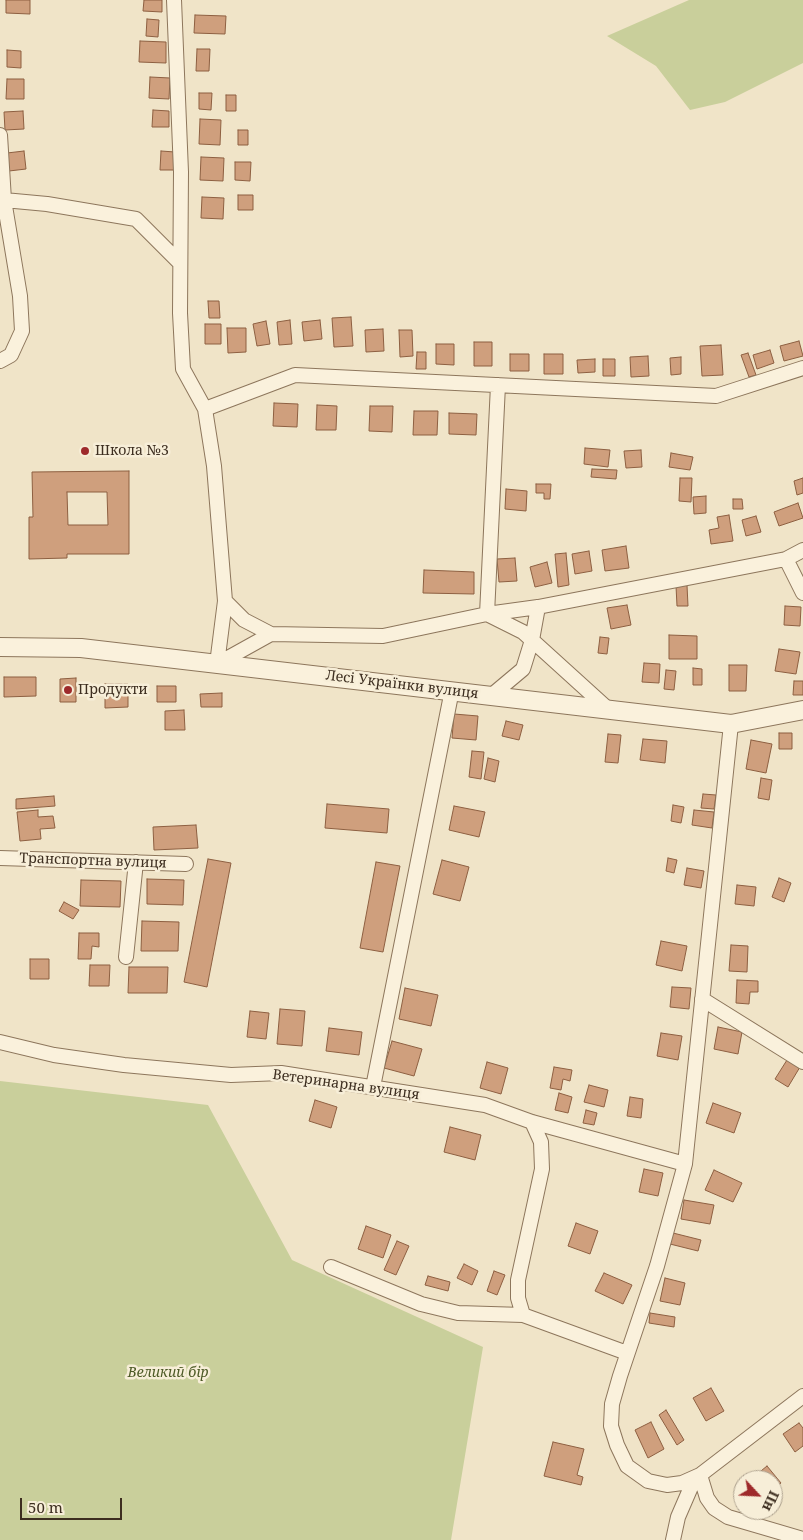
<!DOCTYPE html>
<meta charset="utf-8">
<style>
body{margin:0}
#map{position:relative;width:803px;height:1540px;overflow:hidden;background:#f0e4c8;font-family:"Noto Serif",serif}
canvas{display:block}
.north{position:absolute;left:733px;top:1470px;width:50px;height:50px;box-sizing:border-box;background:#f7eed8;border:1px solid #ada18e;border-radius:50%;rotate:115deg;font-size:14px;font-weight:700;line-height:20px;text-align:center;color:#3d2e20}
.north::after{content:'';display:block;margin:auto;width:18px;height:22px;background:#9e2a2b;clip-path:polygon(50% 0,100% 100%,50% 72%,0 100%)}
.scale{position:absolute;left:20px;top:1498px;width:102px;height:22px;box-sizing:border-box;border:2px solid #3d2e20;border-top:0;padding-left:6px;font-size:15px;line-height:18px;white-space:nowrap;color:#3d2e20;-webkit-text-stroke:4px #f7eed8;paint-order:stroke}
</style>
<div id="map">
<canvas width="803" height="1540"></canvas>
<div class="north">Пн</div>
<div class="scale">50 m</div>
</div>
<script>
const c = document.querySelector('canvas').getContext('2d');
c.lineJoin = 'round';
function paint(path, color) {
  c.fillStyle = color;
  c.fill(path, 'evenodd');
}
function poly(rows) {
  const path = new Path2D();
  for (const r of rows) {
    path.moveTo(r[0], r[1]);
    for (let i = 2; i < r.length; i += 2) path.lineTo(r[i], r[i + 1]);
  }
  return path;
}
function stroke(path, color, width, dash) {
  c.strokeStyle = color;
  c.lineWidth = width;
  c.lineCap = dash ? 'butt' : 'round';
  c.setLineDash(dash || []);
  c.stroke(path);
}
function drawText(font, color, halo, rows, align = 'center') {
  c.font = font + ' "Noto Serif",serif';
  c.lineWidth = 5;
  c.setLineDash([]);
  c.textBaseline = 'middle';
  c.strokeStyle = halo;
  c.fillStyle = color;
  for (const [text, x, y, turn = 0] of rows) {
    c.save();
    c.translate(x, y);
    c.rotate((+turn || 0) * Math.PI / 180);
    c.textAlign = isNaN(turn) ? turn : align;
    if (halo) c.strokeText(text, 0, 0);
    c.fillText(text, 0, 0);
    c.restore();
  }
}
paint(poly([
 [689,0,803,0,803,63,725,102,690,110,656,66,607,36],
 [0,1081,208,1105,292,1260,483,1347,451,1540,0,1540]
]), '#c9cf9b');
const building = poly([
 [6,0,30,0,30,14,6,13,6,0],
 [144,0,162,0,162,12,143,11,144,0],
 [195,15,226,16,225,34,194,33,195,15],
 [147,19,159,20,158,37,146,36,147,19],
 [140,41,166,42,166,63,139,62,140,41],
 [197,49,210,49,209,71,196,71,197,49],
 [7,50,21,51,21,68,7,67,7,50],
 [150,77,170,78,169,99,149,98,150,77],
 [7,79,24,79,24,99,6,99,7,79],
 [199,93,212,93,211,110,199,109,199,93],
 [226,95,236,95,236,111,226,111,226,95],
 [153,110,169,111,169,127,152,127,153,110],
 [23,111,24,129,5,130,4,112,23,111],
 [200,119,221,120,220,145,199,144,200,119],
 [238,130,248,130,248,145,238,145,238,130],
 [24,151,26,169,9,171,7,153,24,151],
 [161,151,175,152,174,170,160,170,161,151],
 [201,157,224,158,223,181,200,180,201,157],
 [235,162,251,162,250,181,235,180,235,162],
 [238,195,253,195,253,210,238,210,238,195],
 [202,197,224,198,223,219,201,218,202,197],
 [208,301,219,301,220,318,209,318,208,301],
 [351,317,353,346,334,347,332,318,351,317],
 [290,320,292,344,279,345,277,322,290,320],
 [320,320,322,339,304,341,302,322,320,320],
 [266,321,270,344,257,346,253,324,266,321],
 [205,324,221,324,221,344,205,344,205,324],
 [227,328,246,328,246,352,228,353,227,328],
 [383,329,384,351,366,352,365,330,383,329],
 [399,330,412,330,413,356,400,357,399,330],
 [799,341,803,356,784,361,780,346,799,341],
 [474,342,492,342,492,366,474,366,474,342],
 [436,344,454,344,454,365,436,364,436,344],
 [721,345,723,375,702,376,700,346,721,345],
 [770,350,774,363,757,369,753,355,770,350],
 [417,352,426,352,426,369,416,369,417,352],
 [748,353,756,375,749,377,741,355,748,353],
 [510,354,529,354,529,371,510,371,510,354],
 [544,354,563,354,563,374,544,374,544,354],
 [648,356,649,376,631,377,630,357,648,356],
 [681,357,681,374,671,375,670,358,681,357],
 [595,359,595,372,578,373,577,360,595,359],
 [603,359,615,359,615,376,603,376,603,359],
 [274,403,298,404,297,427,273,426,274,403],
 [317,405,337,406,336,430,316,430,317,405],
 [370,406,393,406,392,432,369,431,370,406],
 [414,411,438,411,437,435,413,435,414,411],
 [449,413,477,414,476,435,449,434,449,413],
 [585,448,610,450,608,467,584,464,585,448],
 [641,450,642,467,626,468,624,451,641,450],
 [671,453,693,457,690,470,669,467,671,453],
 [592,469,617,470,616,479,591,477,592,469],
 [129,471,129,554,67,554,67,558,29,559,29,517,33,517,32,472,129,471],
 [67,492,107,492,108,525,68,525,67,492],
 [680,478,692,478,691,502,679,501,680,478],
 [803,478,803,493,797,495,794,481,803,478],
 [536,484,551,484,550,499,544,499,544,493,536,493,536,484],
 [506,489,527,491,526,511,505,509,506,489],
 [706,496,706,513,694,514,693,497,706,496],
 [733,499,742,499,743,509,733,509,733,499],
 [798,503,803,518,779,526,774,512,798,503],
 [729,515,733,541,711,544,709,530,719,528,717,517,729,515],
 [756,516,761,532,746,536,742,520,756,516],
 [626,546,629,568,605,571,602,550,626,546],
 [589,551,592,571,575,574,572,554,589,551],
 [566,553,569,585,558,587,555,554,566,553],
 [515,558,517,581,499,582,497,559,515,558],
 [547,562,552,583,535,587,530,567,547,562],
 [424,570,474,572,474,594,423,593,424,570],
 [687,585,688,606,677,606,676,586,687,585],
 [627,605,631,625,611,629,607,608,627,605],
 [785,606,801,607,800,626,784,625,785,606],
 [669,635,697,636,697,659,669,659,669,635],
 [600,637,609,638,607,654,598,653,600,637],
 [779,649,800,652,796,674,775,671,779,649],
 [644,663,660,664,659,683,642,682,644,663],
 [729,665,747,665,746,691,729,691,729,665],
 [693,668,702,669,702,685,693,685,693,668],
 [666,670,676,671,674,690,664,689,666,670],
 [4,677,36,677,36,696,4,697,4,677],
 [76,678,76,702,60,702,60,679,76,678],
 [794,681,803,681,803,695,793,695,794,681],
 [105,684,128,684,128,707,105,708,105,684],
 [157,686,176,686,176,702,157,702,157,686],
 [222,693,222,707,201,707,200,694,222,693],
 [184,710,185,730,165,730,165,711,184,710],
 [454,714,478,716,476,740,452,738,454,714],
 [506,721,523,725,519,740,502,736,506,721],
 [779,733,792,733,792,749,779,749,779,733],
 [608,734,621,735,618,763,605,762,608,734],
 [643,739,667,741,665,763,640,760,643,739],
 [751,740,772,744,766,773,746,769,751,740],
 [472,751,484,752,481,779,469,777,472,751],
 [488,758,499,761,495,782,484,779,488,758],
 [761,778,772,780,769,800,758,798,761,778],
 [703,794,716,795,714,809,701,808,703,794],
 [54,796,55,806,16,809,16,799,54,796],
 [327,804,389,809,387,833,325,828,327,804],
 [673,805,684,807,681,823,671,821,673,805],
 [454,806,485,812,479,837,449,830,454,806],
 [38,810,38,817,53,816,55,828,40,829,41,839,20,841,17,812,38,810],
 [694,810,714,812,712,828,692,825,694,810],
 [196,825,198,848,154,850,153,827,196,825],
 [668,858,677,860,674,873,666,871,668,858],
 [208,859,231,863,207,987,184,982,208,859],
 [442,860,469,867,460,901,433,894,442,860],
 [376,862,400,866,383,952,360,948,376,862],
 [687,868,704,871,701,888,684,885,687,868],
 [779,878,791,883,784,902,772,897,779,878],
 [147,879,184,880,183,905,147,904,147,879],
 [81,880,121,881,120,907,80,906,81,880],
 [737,885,756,887,754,906,735,904,737,885],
 [64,902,79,910,73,919,59,911,64,902],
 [142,921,179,922,178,951,141,951,142,921],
 [79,933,99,933,99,947,92,946,91,959,78,959,79,933],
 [661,941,687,946,682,971,656,965,661,941],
 [731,945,748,946,747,972,729,971,731,945],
 [30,959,49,959,49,979,30,979,30,959],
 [90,965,110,965,109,986,89,986,90,965],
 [129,967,168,967,167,993,128,993,129,967],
 [737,980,758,981,758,992,750,992,749,1004,736,1003,737,980],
 [672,987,691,988,689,1009,670,1007,672,987],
 [405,988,438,995,431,1026,399,1019,405,988],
 [280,1009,305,1011,302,1046,277,1044,280,1009],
 [250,1011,269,1013,266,1039,247,1037,250,1011],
 [718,1027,742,1032,738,1054,714,1049,718,1027],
 [329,1028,362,1032,359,1055,326,1051,329,1028],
 [661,1033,682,1036,678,1060,657,1056,661,1033],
 [392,1041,422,1049,414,1076,384,1068,392,1041],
 [787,1060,800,1067,788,1087,775,1079,787,1060],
 [487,1062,508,1068,501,1094,480,1088,487,1062],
 [554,1067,572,1070,570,1081,563,1079,561,1090,550,1088,554,1067],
 [589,1085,608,1090,604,1107,584,1102,589,1085],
 [559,1093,572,1097,568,1113,555,1110,559,1093],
 [630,1097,643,1099,641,1118,627,1116,630,1097],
 [315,1100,337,1107,331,1128,309,1121,315,1100],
 [713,1103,741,1113,734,1133,706,1123,713,1103],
 [586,1110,597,1113,594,1125,583,1123,586,1110],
 [450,1127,481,1135,475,1160,444,1152,450,1127],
 [644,1169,663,1173,658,1196,639,1192,644,1169],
 [714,1170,742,1183,733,1202,705,1190,714,1170],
 [684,1200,714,1205,710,1224,681,1219,684,1200],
 [576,1223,598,1231,590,1254,568,1246,576,1223],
 [366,1226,391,1235,383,1258,358,1249,366,1226],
 [673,1233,701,1240,698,1251,670,1244,673,1233],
 [397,1241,409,1246,396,1275,384,1270,397,1241],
 [464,1264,478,1271,472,1285,457,1278,464,1264],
 [494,1271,505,1275,497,1295,487,1291,494,1271],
 [604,1273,632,1285,623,1304,595,1291,604,1273],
 [428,1276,450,1282,448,1291,425,1285,428,1276],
 [665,1278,685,1283,680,1305,660,1301,665,1278],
 [650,1313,675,1317,674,1327,649,1323,650,1313],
 [711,1388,724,1411,706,1421,693,1398,711,1388],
 [666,1410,684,1440,677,1445,659,1415,666,1410],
 [651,1422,664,1449,648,1458,635,1430,651,1422],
 [799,1423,803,1428,803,1446,795,1452,783,1434,799,1423],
 [553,1442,584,1449,577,1475,583,1477,581,1485,544,1476,553,1442],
 [767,1466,781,1483,773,1490,773,1480,750,1480,767,1466],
 [753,1510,767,1510,759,1518,752,1511,753,1510]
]);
paint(building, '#cf9f7d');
stroke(building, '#8d5f41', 1);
const minor = poly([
 [174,0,181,172,180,313,183,369,205,409,214,466,225,601,217,664],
 [0,135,4,200,20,296,22,331,11,355,0,361],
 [4,200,47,204,136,219,180,263],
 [498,385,487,614,523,632,609,710],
 [205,409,295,375,716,396,803,368],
 [786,559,803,593],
 [225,601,244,620,271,634],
 [217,664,271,634,383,636,487,614,538,607,786,559,803,550],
 [492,695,523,669,532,640,538,607],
 [731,724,685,1164,657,1266,620,1376,612,1404,611,1426,617,1445,627,1466,648,1481,667,1485,682,1483,700,1475,803,1396],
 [0,858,186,864],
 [126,957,136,862],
 [702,999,803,1062],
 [0,1042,54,1055,124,1065,231,1075,281,1073,485,1105,532,1122,685,1164],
 [373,1087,452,690],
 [532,1122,541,1142,542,1169,518,1280,518,1298,523,1315,627,1353],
 [331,1267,421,1304,458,1313,523,1315],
 [700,1475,707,1498,714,1508,728,1517,803,1539],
 [673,1540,678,1517,691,1487,700,1475]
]);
const tertiary = poly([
 [0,647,81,648,731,724,803,710]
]);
stroke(minor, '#8d765c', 16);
stroke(tertiary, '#8d765c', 20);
stroke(minor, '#faf1dc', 14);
stroke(tertiary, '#faf1dc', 18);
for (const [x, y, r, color] of [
 [85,451,5,"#9e2a2b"],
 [68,690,5,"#9e2a2b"]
]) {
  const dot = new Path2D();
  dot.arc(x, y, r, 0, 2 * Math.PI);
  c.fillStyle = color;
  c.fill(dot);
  stroke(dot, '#f7eed8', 2);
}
drawText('14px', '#3d2e20', '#f7eed8', [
 ["Школа №3",95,451],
 ["Продукти",78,690]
], 'left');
drawText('14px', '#3d2e20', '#f7eed8', [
 ["Лесі Українки вулиця",402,685,7],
 ["Транспортна вулиця",93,861,2],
 ["Ветеринарна вулиця",346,1085,8]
]);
drawText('italic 14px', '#4d5a26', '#f7eed8', [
 ["Великий бір",168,1373]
]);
</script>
